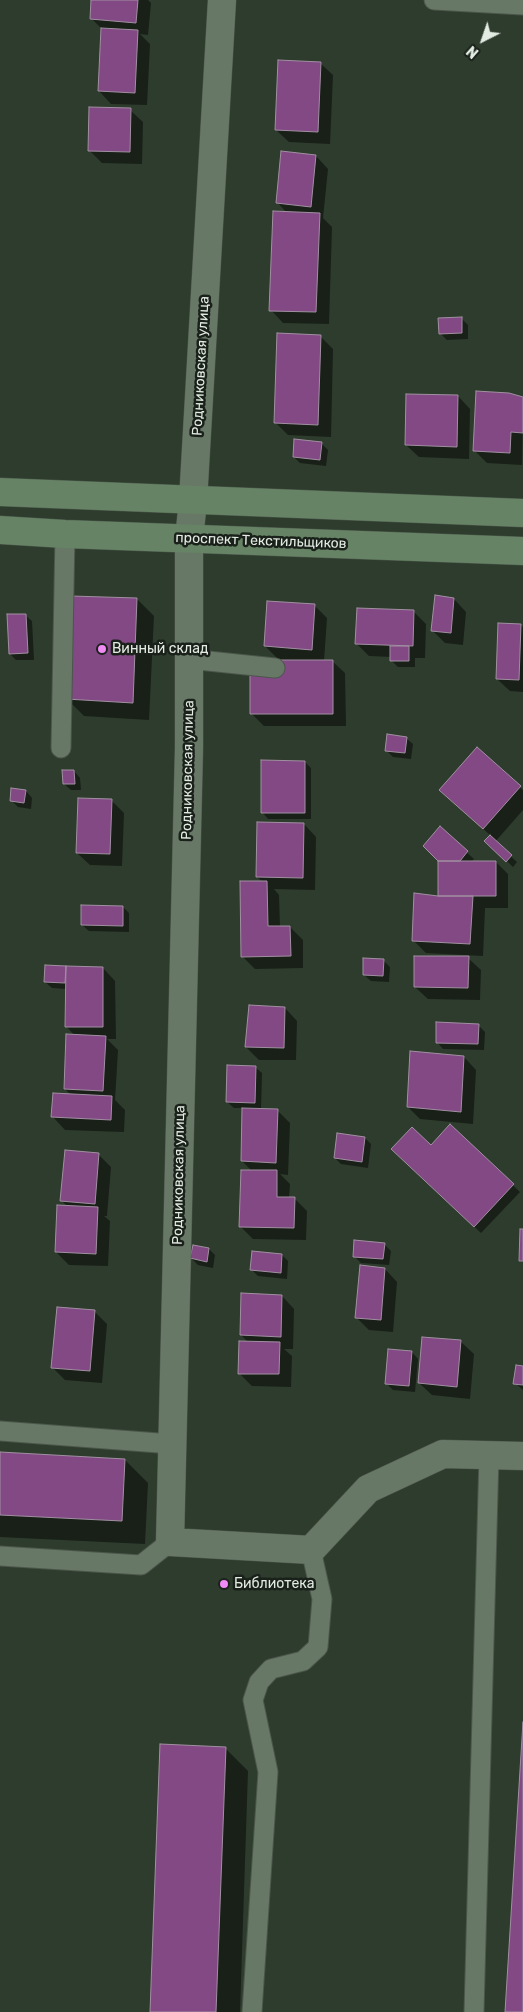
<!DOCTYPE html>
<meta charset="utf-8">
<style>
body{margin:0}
#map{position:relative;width:523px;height:2012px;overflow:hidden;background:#2e3c2d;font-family:Rubik,sans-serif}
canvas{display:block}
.north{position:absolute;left:458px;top:15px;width:50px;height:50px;-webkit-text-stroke:4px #1a211a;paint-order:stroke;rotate:221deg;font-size:14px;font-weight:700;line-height:20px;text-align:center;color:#e3ece3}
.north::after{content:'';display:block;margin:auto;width:18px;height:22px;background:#e3ece3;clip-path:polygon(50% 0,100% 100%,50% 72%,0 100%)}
</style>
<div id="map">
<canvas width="523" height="2012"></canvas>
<div class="north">N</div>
</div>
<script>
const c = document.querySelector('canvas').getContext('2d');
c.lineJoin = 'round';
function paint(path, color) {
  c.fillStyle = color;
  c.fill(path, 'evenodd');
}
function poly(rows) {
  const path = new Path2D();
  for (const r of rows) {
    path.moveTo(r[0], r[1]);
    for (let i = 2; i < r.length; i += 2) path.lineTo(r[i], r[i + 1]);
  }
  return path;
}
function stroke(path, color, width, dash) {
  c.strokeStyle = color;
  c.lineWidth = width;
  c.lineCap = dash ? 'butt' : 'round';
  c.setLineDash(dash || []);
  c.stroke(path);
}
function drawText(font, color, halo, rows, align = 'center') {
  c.font = font + ' Rubik,sans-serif';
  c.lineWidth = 5;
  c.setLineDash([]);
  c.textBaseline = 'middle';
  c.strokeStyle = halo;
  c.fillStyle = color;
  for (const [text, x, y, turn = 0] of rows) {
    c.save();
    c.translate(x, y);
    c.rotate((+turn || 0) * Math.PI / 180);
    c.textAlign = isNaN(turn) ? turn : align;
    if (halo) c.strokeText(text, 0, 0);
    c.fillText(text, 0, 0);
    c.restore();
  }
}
paint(poly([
 [93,0,148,0,151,3,148,35,140,34,150,44,147,105,111,104,99,91,102,29,91,18],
 [320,63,333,75,330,144,289,142,276,130],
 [130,110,143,122,142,164,102,163,89,150],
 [316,156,328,169,323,218,332,227,329,324,283,323,271,310,287,213,277,202],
 [461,318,468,325,468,339,447,340,440,333],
 [320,336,333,349,331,437,288,435,276,423],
 [458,396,470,409,469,459,419,457,406,445],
 [523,398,522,465,487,463,474,450],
 [321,443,328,450,326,466,300,463,294,457],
 [137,599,154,616,149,720,84,716,67,699],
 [454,599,466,612,463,645,445,643,432,630],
 [314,605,327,618,324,661,332,661,345,673,346,726,264,726,252,714,280,661,265,646],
 [414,612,426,624,425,658,415,658,415,667,398,667,392,661,392,657,369,656,356,643],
 [25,615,32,621,34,660,16,660,10,654],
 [521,625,523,627,523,692,510,691,497,679],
 [406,738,413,744,411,759,393,757,387,751],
 [477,749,523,790,523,810,495,842,517,862,513,867,486,841,491,836,441,790],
 [305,762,311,768,311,819,268,819,262,812],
 [74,771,80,778,81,790,71,790,64,784],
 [26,791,32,798,31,809,18,807,11,800],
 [112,801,124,813,122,866,90,865,77,853],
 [304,824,316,837,315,890,274,889,279,895,280,927,290,927,303,940,303,968,255,969,242,956,263,882,257,877],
 [440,828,474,859,471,862,496,862,508,874,508,908,485,908,483,956,426,953,413,940,439,897],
 [123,907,129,913,129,932,89,931,82,925],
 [468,958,481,970,480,1000,428,999,415,987],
 [383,960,390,967,389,982,371,981,364,975],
 [66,968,103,968,115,981,116,1039,107,1039,118,1050,115,1100,125,1110,124,1132,65,1130,53,1117,72,1096,65,1089,75,1036,66,1026,67,989,52,988,45,982],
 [285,1008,297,1021,296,1060,259,1060,246,1047],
 [478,1025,485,1032,484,1050,443,1049,437,1042],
 [464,1057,476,1070,473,1124,420,1119,408,1107],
 [255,1067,262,1073,261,1110,277,1110,290,1123,288,1175,280,1174,290,1184,289,1198,294,1198,307,1211,306,1240,253,1239,240,1226,252,1171,242,1161,244,1108,234,1108,227,1102],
 [450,1126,520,1192,481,1233,400,1156,431,1146],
 [365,1138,371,1144,368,1168,341,1164,335,1158],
 [98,1154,111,1167,107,1216,104,1216,110,1221,108,1266,69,1265,56,1252,68,1207,62,1201],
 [384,1244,391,1251,389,1265,361,1263,354,1256],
 [209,1249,215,1255,213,1268,198,1265,191,1258],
 [282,1255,288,1261,287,1279,258,1276,252,1270],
 [385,1269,397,1282,393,1332,369,1330,356,1317],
 [282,1296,294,1309,293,1349,284,1349,292,1356,291,1387,252,1386,239,1373,249,1343,241,1335],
 [95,1312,107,1324,102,1383,65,1380,52,1367],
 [423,1338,461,1342,474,1354,470,1399,432,1395,419,1383],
 [412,1352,418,1359,415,1392,393,1390,387,1384],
 [523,1367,523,1390,515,1383],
 [0,1454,125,1460,148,1483,145,1544,0,1537],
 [225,1748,248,1771,240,2012,152,2012]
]), '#0007');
const building = poly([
 [91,0,138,0,136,23,90,19,91,0],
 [101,28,138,30,135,93,98,91,101,28],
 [278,60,321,62,318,132,275,130,278,60],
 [89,107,131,108,130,152,88,151,89,107],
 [281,151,316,155,311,207,276,203,281,151],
 [273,211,320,213,316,312,269,311,273,211],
 [462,317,462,333,439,334,438,318,462,317],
 [277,333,321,335,318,425,274,423,277,333],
 [476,391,509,393,523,397,523,433,511,432,510,453,473,451,476,391],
 [406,394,458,395,457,447,405,445,406,394],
 [294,439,322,442,320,460,293,457,294,439],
 [435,595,454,598,451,633,431,631,435,595],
 [71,596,137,598,133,703,66,699,71,596],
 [267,601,315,604,312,650,264,646,267,601],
 [357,608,414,610,413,646,355,644,357,608],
 [7,614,26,614,28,653,9,654,7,614],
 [498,623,521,624,519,680,496,679,498,623],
 [390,646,409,646,409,661,390,661,390,646],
 [250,660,333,660,333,714,250,714,250,660],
 [387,734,407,737,405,753,385,751,387,734],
 [477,747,521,786,483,829,439,790,477,747],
 [261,760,305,761,305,813,261,813,261,760],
 [62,770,74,770,75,784,63,784,62,770],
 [11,788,26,790,24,803,10,801,11,788],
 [78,798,112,799,110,854,76,853,78,798],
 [257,822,304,823,303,878,256,877,257,822],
 [440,826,468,851,460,861,438,861,423,846,440,826],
 [490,835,512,855,506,862,484,841,490,835],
 [438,861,496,861,496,896,438,896,438,861],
 [240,881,267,881,268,926,290,926,291,956,241,957,240,881],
 [414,893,438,896,473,896,470,944,412,941,414,893],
 [81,905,123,906,123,926,81,925,81,905],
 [414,956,469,956,468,988,414,987,414,956],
 [363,958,384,959,383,976,363,975,363,958],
 [45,965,66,966,65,983,44,982,45,965],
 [66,966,103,967,103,1027,65,1027,66,966],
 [249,1005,285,1007,284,1048,245,1047,249,1005],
 [436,1022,479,1024,478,1044,436,1043,436,1022],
 [66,1034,106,1036,103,1091,64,1089,66,1034],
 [410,1051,464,1056,461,1112,407,1107,410,1051],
 [227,1065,256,1066,255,1103,226,1102,227,1065],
 [53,1093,112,1096,111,1120,51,1117,53,1093],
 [242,1108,278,1109,276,1163,241,1161,242,1108],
 [450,1124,514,1184,474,1227,391,1149,412,1127,431,1145,450,1124],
 [337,1133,365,1137,362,1162,334,1158,337,1133],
 [65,1150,99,1153,95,1204,60,1201,65,1150],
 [241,1170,277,1170,277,1197,295,1197,294,1228,239,1227,241,1170],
 [57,1205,98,1207,96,1254,55,1252,57,1205],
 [520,1229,523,1229,523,1261,519,1261,520,1229],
 [354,1240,385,1243,383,1259,353,1257,354,1240],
 [193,1245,209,1248,207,1262,190,1258,193,1245],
 [252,1251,282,1254,281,1273,250,1270,252,1251],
 [360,1265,385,1268,381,1320,355,1318,360,1265],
 [241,1293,282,1295,281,1337,240,1335,241,1293],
 [57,1307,95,1310,90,1371,51,1368,57,1307],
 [422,1337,461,1340,457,1387,418,1383,422,1337],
 [239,1341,280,1342,279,1374,238,1374,239,1341],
 [388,1349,412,1351,409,1386,385,1384,388,1349],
 [516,1365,523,1366,523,1385,513,1384,516,1365],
 [0,1452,125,1459,122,1521,0,1515,0,1452],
 [523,1722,523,2012,505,2012,523,1722],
 [160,1744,226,1747,216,2012,150,2012,160,1744]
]);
paint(building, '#824985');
stroke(building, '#a190a1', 1);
const service = poly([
 [434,0,523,5],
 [189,659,275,668],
 [61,748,65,534],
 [0,1431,172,1444],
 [0,1556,141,1565,170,1542],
 [252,2012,268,1772,253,1700,259,1682,271,1669,303,1661,318,1647,322,1599,311,1550],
 [474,2012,489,1455]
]);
const minor = poly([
 [193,501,222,0],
 [189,539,189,748,170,1542,311,1550,368,1489,443,1454,523,1456]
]);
const tertiary = poly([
 [189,539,193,501]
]);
const secondary = poly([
 [0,492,523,513],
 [0,530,65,534,523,551]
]);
stroke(service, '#4b574b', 21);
stroke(minor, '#4b574b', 29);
stroke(tertiary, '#4b574b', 29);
stroke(secondary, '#4b574b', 29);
stroke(service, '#687867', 19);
stroke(minor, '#687867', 28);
stroke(tertiary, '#687867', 28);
stroke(secondary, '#668365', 28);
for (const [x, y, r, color] of [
 [102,649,5,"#f08bf5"],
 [224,1584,5,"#f08bf5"]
]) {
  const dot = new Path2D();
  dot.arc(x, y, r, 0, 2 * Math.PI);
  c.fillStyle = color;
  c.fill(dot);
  stroke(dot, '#1a211a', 2);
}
drawText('14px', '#e3ece3', '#1a211a', [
 ["Родниковская улица",201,366,-87],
 ["проспект Текстильщиков",261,541,2],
 ["Родниковская улица",188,770,-89],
 ["Родниковская улица",179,1175,-89]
]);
drawText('14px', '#e3ece3', '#1a211a', [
 ["Винный склад",112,649],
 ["Библиотека",234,1584]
], 'left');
</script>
